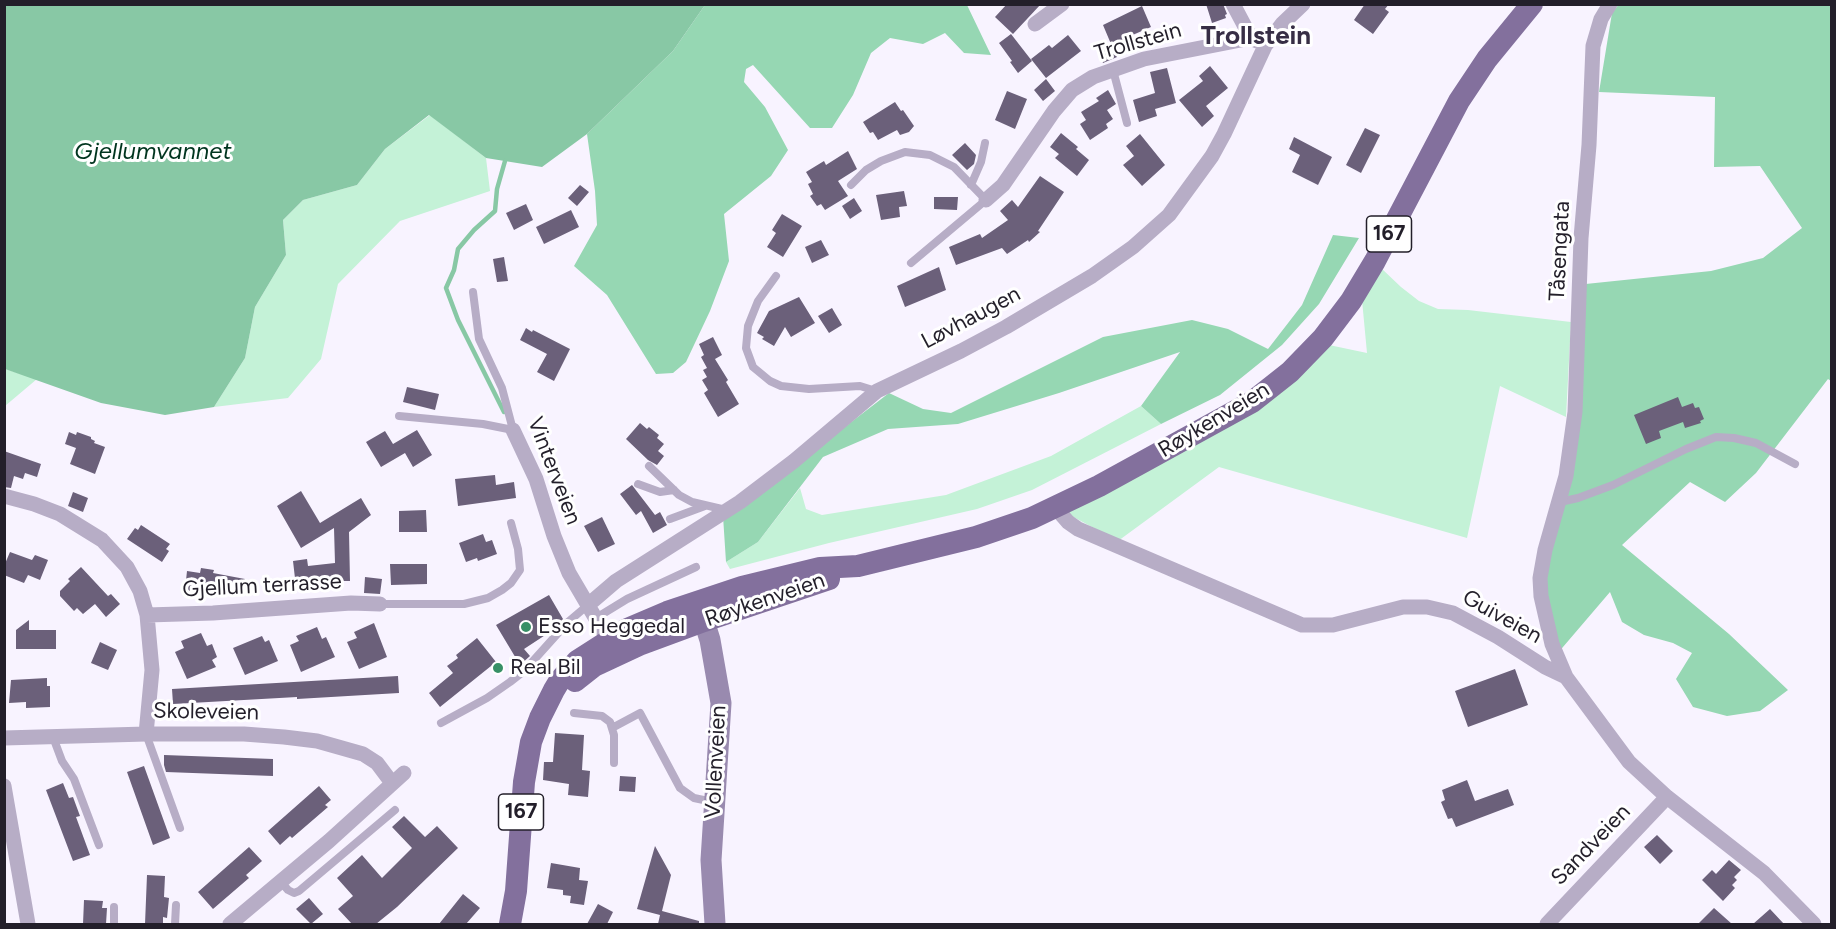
<!DOCTYPE html>
<meta charset="utf-8">
<style>
body{margin:0}
#map{position:relative;width:1836px;height:929px;overflow:hidden;background:#f8f3ff;font-family:Figtree,sans-serif}
canvas{display:block}
.frame{position:absolute;inset:0;border:6px solid #231f2a;pointer-events:none}
</style>
<div id="map">
<canvas width="1836" height="929"></canvas>
<div class="frame"></div>
</div>
<script>
const c = document.querySelector('canvas').getContext('2d');
c.lineJoin = 'round';
function paint(path, color) {
  c.fillStyle = color;
  c.fill(path, 'evenodd');
}
function poly(rows) {
  const path = new Path2D();
  for (const r of rows) {
    path.moveTo(r[0], r[1]);
    for (let i = 2; i < r.length; i += 2) path.lineTo(r[i], r[i + 1]);
  }
  return path;
}
function stroke(path, color, width, dash) {
  c.strokeStyle = color;
  c.lineWidth = width;
  c.lineCap = dash ? 'butt' : 'round';
  c.setLineDash(dash || []);
  c.stroke(path);
}
function drawText(font, color, halo, rows, align = 'center') {
  c.font = font + ' Figtree,sans-serif';
  c.lineWidth = 6;
  c.setLineDash([]);
  c.textBaseline = 'middle';
  c.strokeStyle = halo;
  c.fillStyle = color;
  for (const [text, x, y, turn = 0] of rows) {
    c.save();
    c.translate(x, y);
    c.rotate((+turn || 0) * Math.PI / 180);
    c.textAlign = isNaN(turn) ? turn : align;
    if (halo) c.strokeText(text, 0, 0);
    c.fillText(text, 0, 0);
    c.restore();
  }
}
paint(poly([
 [430,115,486,158,490,191,400,221,338,284,321,359,288,398,214,407,245,358,255,307,286,255,283,220,303,200,357,185,385,149],
 [1381,268,1401,287,1419,301,1438,309,1468,310,1571,322,1566,417,1500,386,1467,538,1219,467,1118,541,1066,513,1329,345,1367,353,1362,300],
 [5,369,37,379,5,406],
 [1141,406,1161,424,1032,490,977,509,829,543,730,569,726,562,758,542,800,488,806,509,822,515,946,495,1051,456]
]), '#c4f2d7');
paint(poly([
 [1619,4,1831,5,1831,381,1828,379,1756,473,1725,502,1690,482,1622,545,1729,634,1788,690,1760,711,1727,716,1693,707,1676,679,1692,653,1673,643,1644,635,1622,622,1610,592,1557,654,1542,573,1566,462,1576,285,1711,271,1763,258,1802,228,1760,166,1714,167,1715,97,1599,92,1612,13],
 [705,5,967,5,991,55,964,53,945,33,923,44,890,38,871,53,853,95,832,128,810,128,753,65,746,69,744,82,765,107,788,150,771,176,724,214,729,261,710,311,686,362,673,373,656,374,607,295,574,266,597,225,595,191,587,134,673,51],
 [1333,235,1359,238,1319,304,1282,345,1220,395,1161,424,1141,406,1180,352,1059,393,958,424,888,429,823,457,758,542,726,562,723,516,798,463,889,393,923,409,951,413,1103,337,1192,320,1228,329,1268,349,1302,305]
]), '#96d7b3');
paint(poly([
 [5,4,705,4,705,5,673,51,587,134,542,167,486,158,429,115,385,149,357,185,303,200,283,220,286,255,255,307,245,358,214,407,165,415,101,403,5,369]
]), '#88c8a5');
stroke(poly([
 [504,412,458,320,446,288,454,270,458,249,474,230,495,211,497,189,505,161]
]), '#88c8a5', 4.5);
paint(poly([
 [1007,4,1041,4,1013,34,995,17],
 [1206,4,1223,4,1227,14,1225,15,1226,18,1212,23],
 [1365,4,1389,4,1385,9,1389,12,1373,34,1354,20],
 [1142,6,1151,27,1128,37,1128,39,1113,46,1117,57,1103,63,1098,49,1111,44,1103,25],
 [1011,34,1032,61,1018,73,1010,62,1012,61,999,43],
 [1068,35,1081,51,1046,78,1031,59,1049,45,1052,48],
 [1210,66,1228,88,1206,106,1214,116,1202,127,1179,100,1203,81,1199,76],
 [1167,68,1176,103,1155,109,1157,116,1139,122,1133,100,1155,93,1150,72],
 [1046,79,1055,91,1043,101,1034,90],
 [1108,90,1116,104,1107,110,1113,119,1106,124,1108,128,1090,140,1080,124,1086,120,1081,112,1099,101,1096,98],
 [1007,91,1027,99,1015,129,995,120],
 [895,102,901,111,903,110,914,126,909,132,900,135,897,130,878,140,873,132,870,133,863,122],
 [1365,128,1380,135,1361,173,1346,165],
 [1061,133,1078,147,1076,149,1089,160,1077,176,1055,158,1059,154,1050,147],
 [1140,134,1165,165,1142,186,1123,165,1134,156,1126,146],
 [1294,137,1332,157,1318,185,1292,172,1300,155,1289,149],
 [965,143,976,155,974,164,967,170,952,155],
 [848,151,857,169,838,181,848,196,825,210,821,204,817,206,810,196,813,194,808,184,812,182,806,172,824,161,826,165],
 [1040,176,1064,192,1038,231,1040,232,1029,242,1028,240,1007,254,1002,248,956,265,949,247,980,234,982,238,1008,220,1000,211,1012,200,1018,207],
 [580,185,589,192,577,206,568,198],
 [904,191,907,206,899,207,900,217,881,220,876,195],
 [934,197,958,197,957,210,934,209],
 [854,198,862,211,850,219,842,206],
 [526,204,533,220,514,230,506,213],
 [571,210,579,227,544,244,536,227],
 [782,214,802,226,783,257,767,247,776,233,772,230],
 [821,240,829,255,812,263,805,247],
 [504,257,508,281,497,282,493,259],
 [939,267,946,290,905,307,897,286],
 [799,297,815,323,791,337,785,327,774,346,762,339,764,337,757,333,769,311],
 [832,308,842,325,829,333,818,316],
 [526,328,532,332,533,330,570,349,554,381,537,372,547,354,520,340],
 [713,337,722,355,715,359,728,380,726,382,739,404,718,417,704,393,708,390,702,380,707,377,703,370,707,368,701,357,704,355,699,344],
 [407,387,439,394,435,410,403,402],
 [1678,397,1682,407,1693,403,1695,408,1699,407,1704,419,1700,421,1701,423,1685,428,1683,422,1659,431,1661,438,1646,444,1634,415],
 [640,423,647,429,649,427,659,435,657,438,664,444,658,451,664,456,657,465,648,460,626,439],
 [417,430,432,455,413,467,405,453,381,467,366,442,385,431,393,444],
 [69,432,76,435,77,432,91,437,91,439,95,441,94,443,105,447,95,474,70,464,76,448,65,444],
 [4,451,41,464,37,477,25,473,23,479,14,476,11,488,4,487],
 [495,475,496,485,514,482,516,498,458,506,455,479],
 [632,485,655,515,660,512,667,525,653,533,641,511,636,515,620,494],
 [301,491,320,523,361,498,371,515,349,532,350,581,329,581,329,584,296,587,293,561,307,559,308,566,335,563,334,528,301,548,277,506],
 [73,492,88,498,83,512,68,506],
 [426,510,427,532,399,532,399,511],
 [602,517,615,544,598,552,584,526],
 [141,525,170,544,166,549,169,551,162,562,127,539,135,528,138,530],
 [483,534,486,542,492,540,497,554,478,561,477,558,466,562,459,543],
 [10,552,32,560,35,555,48,560,40,580,28,575,24,583,4,575,4,566],
 [390,564,427,564,427,584,391,585],
 [81,567,108,596,111,594,120,604,106,617,95,604,83,614,77,608,74,611,60,596,60,591,70,581,68,579],
 [201,568,214,570,213,573,245,579,243,594,225,592,225,596,185,590,187,571,200,573],
 [365,577,382,579,380,594,364,593],
 [549,595,563,619,553,630,524,649,530,656,520,665,496,625],
 [29,620,29,630,56,630,56,649,16,649,16,630],
 [374,623,387,657,359,669,347,642,357,638,354,632],
 [317,627,322,639,326,637,335,657,301,672,290,645,299,641,296,636],
 [201,633,207,646,212,644,217,657,212,660,216,667,187,679,175,652,184,648,181,641],
 [262,636,265,642,269,640,278,661,245,675,233,648],
 [477,638,496,662,440,707,429,693,453,673,447,666,458,658,456,655],
 [100,642,117,650,108,670,91,663],
 [1515,669,1528,705,1468,727,1455,691],
 [398,676,399,693,297,699,297,697,173,704,172,689],
 [47,678,47,686,50,686,50,707,26,708,26,702,9,703,11,680],
 [555,733,584,735,582,770,590,771,588,797,568,795,569,784,543,780,544,762,553,762],
 [164,755,273,759,273,776,166,772,164,765],
 [144,766,170,838,153,845,127,772],
 [620,776,636,777,635,792,619,791],
 [1467,780,1475,801,1508,789,1514,805,1456,827,1452,818,1448,819,1441,802,1445,800,1442,790],
 [63,783,69,798,73,797,80,816,76,817,90,855,73,861,46,790],
 [319,786,331,800,325,805,328,807,292,838,290,836,280,845,268,831],
 [404,816,425,837,437,826,458,848,397,907,376,924,352,924,338,909,353,896,337,878,362,855,382,878,412,848,392,827],
 [1657,835,1673,851,1660,864,1644,847],
 [655,846,671,875,662,911,699,921,699,924,658,924,660,915,637,909],
 [249,847,262,861,246,875,249,878,213,909,198,892],
 [1729,860,1741,870,1734,877,1737,880,1732,885,1735,888,1723,901,1702,880,1712,870,1716,874],
 [551,863,580,868,579,880,588,881,584,905,570,903,571,896,563,895,563,890,547,888],
 [147,875,165,876,164,897,169,898,167,918,163,917,163,924,145,924],
 [463,894,480,908,466,924,439,924],
 [309,898,323,914,311,924,296,909],
 [84,900,103,901,102,908,107,908,106,924,83,924],
 [598,904,613,912,607,924,587,924],
 [1714,908,1732,924,1698,924],
 [1770,909,1784,924,1753,924]
]), '#6b607a');
stroke(poly([
 [1113,70,1127,123],
 [851,185,866,170,881,161,905,152,930,155,954,167,986,200,911,263],
 [971,185,981,162,985,143],
 [776,276,758,301,748,326,746,348,753,367,770,381,781,386,809,389,860,386,876,391],
 [399,416,483,424,513,430,502,388,479,339,473,292],
 [649,466,679,495,692,502,726,510],
 [638,484,660,492,674,490],
 [1560,502,1578,498,1613,485,1686,449,1716,437,1734,438,1756,443,1795,464],
 [670,519,705,506],
 [380,604,464,604,488,598,502,590,511,583,520,570,518,549,511,523],
 [596,618,627,599,696,567],
 [574,713,602,716,610,722,614,735,614,763],
 [441,723,487,698,510,682,524,671,568,622,588,605],
 [612,728,640,713,680,788,694,798,713,802],
 [146,734,180,828],
 [53,737,62,761,74,779,99,845],
 [281,882,288,890,294,893,299,891,395,810],
 [114,924,114,907],
 [175,924,176,905]
]), '#b7adc6', 8);
stroke(poly([
 [1233,4,1251,38,1257,41],
 [1035,24,1062,4],
 [986,200,1003,185,1054,111,1072,90,1093,77,1144,59,1251,38],
 [513,430,536,479,554,536,569,573,613,648],
 [4,496,34,504,60,514,102,540,127,567,140,591,147,615],
 [1055,507,1068,522,1078,529,1302,625,1333,625,1403,607,1427,607,1453,613,1498,637,1545,667,1566,677,1629,762,1667,797,1764,873,1814,924],
 [588,605,616,581,740,502,794,461,877,391,961,351,1006,327,1092,276,1133,247,1169,215,1212,156,1224,134,1265,46,1282,24,1303,4],
 [1566,677,1552,644,1541,596,1540,578,1545,550,1566,476,1575,412,1581,238,1589,145,1593,46,1601,19,1610,4],
 [146,734,152,670,147,615,213,613,351,603,380,604],
 [4,738,146,734,244,734,284,737,317,741,363,754,377,763,392,783],
 [4,786,28,924],
 [230,924,329,841,404,773],
 [1547,924,1667,797]
]), '#b7adc6', 15);
stroke(poly([
 [699,605,710,640,721,703,711,860,715,924]
]), '#998aaf', 21);
stroke(poly([
 [575,681,594,666,639,645,704,621,829,579],
 [510,924,516,891,524,782,531,742,540,718,554,690,560,680,577,661,627,629,667,612,742,587,820,568,858,566,976,537,1032,518,1099,486,1252,402,1290,372,1323,338,1351,301,1375,261,1459,101,1487,59,1532,4]
]), '#83709d', 22);
for (const [x, y, r, color] of [
 [526,627,6,"#379066"],
 [498,668,6,"#379066"]
]) {
  const dot = new Path2D();
  dot.arc(x, y, r, 0, 2 * Math.PI);
  c.fillStyle = color;
  c.fill(dot);
  stroke(dot, '#fff', 2);
}
for (const [x, y, w] of [
 [1389,234,45],
 [521,812,45]
]) {
  const box = new Path2D();
  box.roundRect(x - w / 2, y - 18, w, 36, 4.5);
  c.fillStyle = '#fff';
  c.fill(box);
  stroke(box, '#231f2a', 1.5);
}
drawText('bold 21px', '#231f2a', null, [
 ["167",1389,234],
 ["167",521,812]
]);
drawText('22px', '#231f2a', '#fff', [
 ["Trollstein",1138,42,-16],
 ["Tåsengata",1560,251,-87],
 ["Løvhaugen",971,318,-28],
 ["Røykenveien",1214,420,-31],
 ["Vinterveien",554,471,69],
 ["Gjellum terrasse",262,586,-3],
 ["Røykenveien",765,600,-19],
 ["Guiveien",1502,617,29],
 ["Skoleveien",206,712,1],
 ["Vollenveien",716,762,-87],
 ["Sandveien",1591,845,-46]
]);
drawText('22px', '#231f2a', '#fff', [
 ["Esso Heggedal",538,627],
 ["Real Bil",510,668]
], 'left');
drawText('italic 24px', '#00351f', '#fff', [
 ["Gjellumvannet",153,152]
]);
drawText('bold 26px', '#372e45', '#fff', [
 ["Trollstein",1256,36]
]);
</script>
